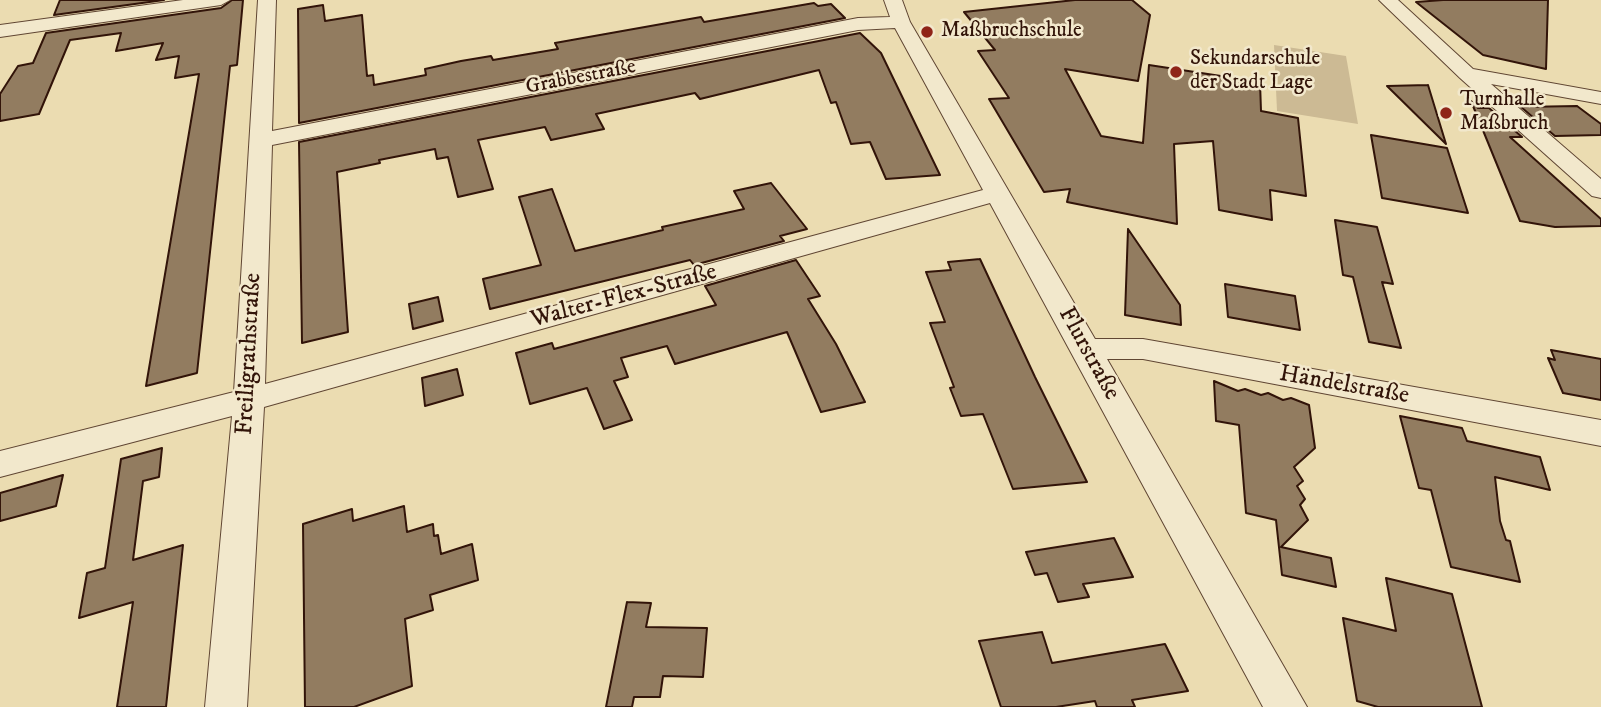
<!DOCTYPE html>
<meta charset="utf-8">
<style>
body{margin:0}
canvas{display:block;background:#ebdcb1}
</style>
<canvas width="1601" height="707"></canvas>
<script>
const c = document.querySelector('canvas').getContext('2d');
c.lineJoin = 'round';
function paint(path, color) {
  c.fillStyle = color;
  c.fill(path, 'evenodd');
}
function poly(rows) {
  const path = new Path2D();
  for (const r of rows) {
    path.moveTo(r[0], r[1]);
    for (let i = 2; i < r.length; i += 2) path.lineTo(r[i], r[i + 1]);
  }
  return path;
}
function stroke(path, color, width, dash) {
  c.strokeStyle = color;
  c.lineWidth = width;
  c.lineCap = dash ? 'butt' : 'round';
  c.setLineDash(dash || []);
  c.stroke(path);
}
function drawText(font, color, halo, rows, align = 'center') {
  c.font = font + ' "IM FELL DW Pica",serif';
  c.lineWidth = 5;
  c.setLineDash([]);
  c.textBaseline = 'middle';
  c.strokeStyle = halo;
  c.fillStyle = color;
  for (const [text, x, y, turn = 0] of rows) {
    c.save();
    c.translate(x, y);
    c.rotate((+turn || 0) * Math.PI / 180);
    c.textAlign = isNaN(turn) ? turn : align;
    if (halo) c.strokeText(text, 0, 0);
    c.fillText(text, 0, 0);
    c.restore();
  }
}
paint(poly([
 [1274,45,1346,56,1358,124,1277,111]
]), '#ccba94');
const building = poly([
 [60,0,164,0,54,15,60,0],
 [232,0,243,0,240,33,237,65,230,66,197,373,146,386,199,74,175,78,179,56,156,60,163,43,116,51,121,33,70,40,39,114,0,121,0,94,18,66,33,63,46,33,221,8,232,0],
 [1075,0,1132,0,1150,15,1138,81,1065,69,1101,136,1143,143,1149,65,1260,82,1261,111,1298,118,1306,196,1270,190,1272,220,1219,210,1213,141,1174,144,1177,224,1067,202,1070,189,1044,192,989,99,1009,98,978,51,995,50,964,12,1075,0],
 [1443,0,1548,0,1546,69,1483,55,1416,2,1443,0],
 [814,3,818,6,831,4,845,18,299,123,298,9,323,5,325,21,362,15,367,76,373,75,374,85,426,75,425,69,461,61,491,56,493,60,558,49,555,43,701,17,704,22,814,3],
 [860,33,881,53,940,175,886,179,870,142,851,144,836,102,831,103,819,70,700,99,695,93,596,114,604,129,551,140,545,127,478,140,493,189,458,197,448,157,437,159,435,149,379,160,380,163,337,172,348,332,302,343,299,142,860,33],
 [1428,85,1446,144,1387,86,1428,85],
 [1471,101,1478,108,1489,108,1522,137,1510,137,1601,219,1601,226,1555,227,1520,221,1471,101],
 [1577,106,1601,124,1601,135,1555,136,1521,107,1577,106],
 [1371,135,1447,148,1468,213,1382,198,1371,135],
 [771,183,807,229,780,236,784,241,694,265,690,260,490,309,483,279,541,265,519,197,552,189,575,251,663,230,662,227,744,209,734,191,771,183],
 [1335,220,1377,227,1393,284,1382,282,1401,348,1369,342,1353,277,1343,275,1335,220],
 [1128,229,1180,305,1181,325,1125,315,1128,229],
 [980,259,1035,377,1087,482,1013,489,983,414,961,416,950,388,954,387,930,323,945,322,926,272,951,270,948,262,980,259],
 [796,260,820,296,808,299,836,344,865,402,821,412,787,332,675,364,667,346,621,358,628,377,614,381,632,420,604,429,587,388,530,404,516,353,552,343,554,349,716,305,705,286,796,260],
 [1225,284,1295,296,1300,330,1228,317,1225,284],
 [438,297,443,321,413,329,409,304,438,297],
 [1551,350,1601,359,1601,400,1563,393,1548,358,1555,360,1551,350],
 [457,369,463,395,425,406,422,378,457,369],
 [1214,381,1238,391,1245,389,1261,395,1268,393,1283,400,1291,398,1309,405,1315,448,1294,467,1303,481,1297,486,1305,499,1300,505,1308,520,1281,547,1331,558,1336,587,1282,575,1276,520,1246,513,1239,425,1216,421,1214,381],
 [1400,416,1462,428,1467,441,1540,457,1550,490,1495,477,1500,521,1506,540,1510,541,1520,582,1451,567,1431,490,1419,488,1400,416],
 [162,448,159,477,143,481,133,560,183,545,166,707,117,707,133,602,79,618,87,573,105,568,121,459,162,448],
 [63,475,56,506,0,521,0,493,63,475],
 [404,506,407,532,433,524,434,536,438,535,441,554,472,544,478,580,430,595,433,610,405,619,412,686,354,707,305,707,303,524,352,509,353,521,404,506],
 [1114,538,1133,577,1083,584,1089,597,1058,602,1047,573,1035,575,1026,552,1114,538],
 [1386,578,1452,594,1482,707,1378,707,1357,701,1343,618,1396,631,1386,578],
 [627,602,651,603,646,627,707,628,703,677,663,676,660,697,634,697,632,707,606,707,627,602],
 [1042,632,1052,663,1165,644,1188,691,1132,700,1135,707,1097,707,1095,701,1056,707,1001,707,979,641,1042,632]
]);
paint(building, '#927c60');
stroke(building, '#321409', 2);
const street = poly([
 [183,0,230,0,221,5,0,37,0,25,183,0],
 [258,0,276,0,272,131,858,18,890,17,884,0,902,0,910,22,1095,339,1143,339,1601,420,1601,446,1143,359,1107,359,1307,707,1263,707,990,203,264,407,247,707,205,707,232,416,0,477,0,451,234,392,258,0],
 [895,28,983,190,265,384,272,145,858,30,895,28],
 [1379,0,1398,0,1473,69,1601,92,1601,104,1491,84,1601,179,1601,198,1592,196,1460,78,1379,0]
]);
stroke(street, '#604633', 2);
paint(street, '#f2e8cc');
for (const [x, y, r, color] of [
 [927,32,7,"#8f2418"],
 [1176,72,7,"#8f2418"],
 [1446,113,7,"#8f2418"]
]) {
  const dot = new Path2D();
  dot.arc(x, y, r, 0, 2 * Math.PI);
  c.fillStyle = color;
  c.fill(dot);
  stroke(dot, '#f2e8cc', 2.5);
}
drawText('21px', '#321409', '#f2e8cc', [
 ["Maßbruchschule",941,32],
 ["Sekundarschule",1190,60],
 ["der Stadt Lage",1190,84],
 ["Turnhalle",1460,101],
 ["Maßbruch",1460,125]
], 'left');
drawText('21px', '#321409', '#f2e8cc', [
 ["Grabbestraße",581,78,-11]
]);
drawText('24px', '#321409', '#f2e8cc', [
 ["Walter-Flex-Straße",624,297,-15],
 ["Freiligrathstraße",250,354,-87],
 ["Flurstraße",1088,354,61],
 ["Händelstraße",1344,386,10]
]);
</script>
